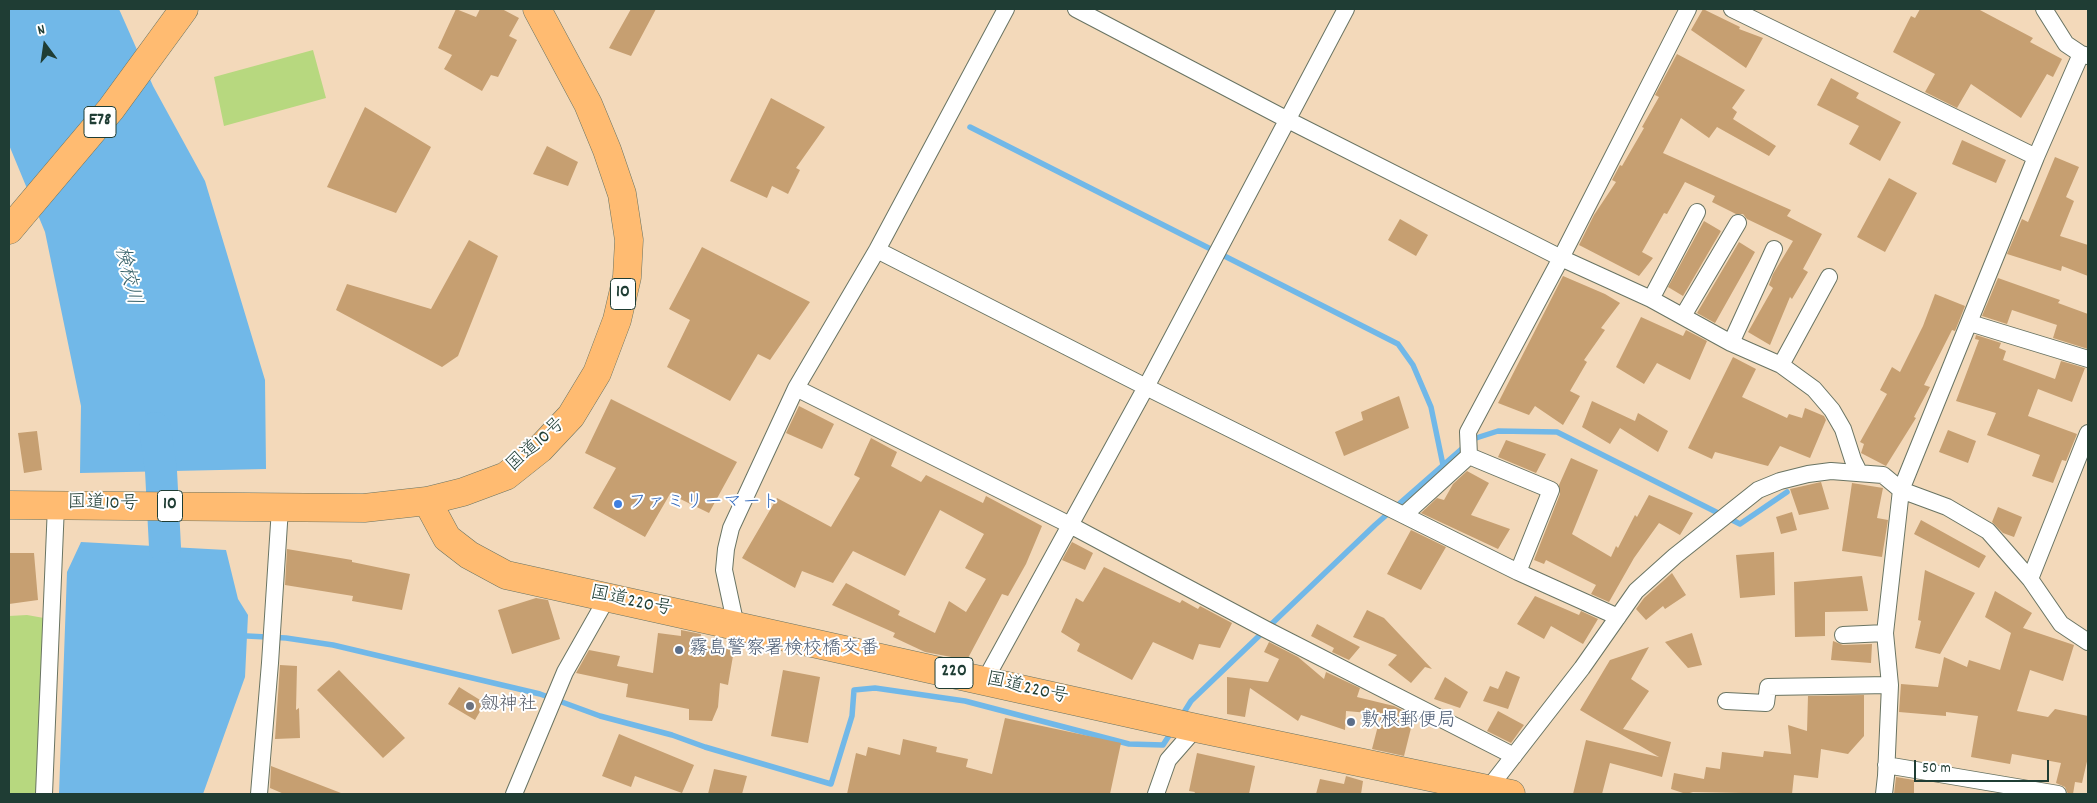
<!DOCTYPE html>
<meta charset="utf-8">
<style>
body{margin:0}
#map{position:relative;width:2097px;height:803px;overflow:hidden;background:#f3d9ba;font-family:Dekko,sans-serif}
canvas{display:block}
.frame{position:absolute;inset:0;border:10px solid #1f3d34;pointer-events:none}
.north{position:absolute;left:20px;top:20px;width:50px;height:50px;-webkit-text-stroke:4px #fff;paint-order:stroke;rotate:346deg;font-size:14px;font-weight:700;line-height:20px;text-align:center;color:#1f3d34}
.north::after{content:'';display:block;margin:auto;width:18px;height:22px;background:#1f3d34;clip-path:polygon(50% 0,100% 100%,50% 72%,0 100%)}
.scale{position:absolute;left:1914px;top:760px;width:135px;height:22px;box-sizing:border-box;border:2px solid #1f3d34;border-top:0;padding-left:6px;font-size:15px;line-height:18px;white-space:nowrap;color:#1f3d34;-webkit-text-stroke:4px #fff;paint-order:stroke}
</style>
<div id="map">
<canvas width="2097" height="803"></canvas>
<div class="frame"></div>
<div class="north">N</div>
<div class="scale">50 m</div>
</div>
<script>
const c = document.querySelector('canvas').getContext('2d');
c.lineJoin = 'round';
function paint(path, color) {
  c.fillStyle = color;
  c.fill(path, 'evenodd');
}
function poly(rows) {
  const path = new Path2D();
  for (const r of rows) {
    path.moveTo(r[0], r[1]);
    for (let i = 2; i < r.length; i += 2) path.lineTo(r[i], r[i + 1]);
  }
  return path;
}
function stroke(path, color, width, dash) {
  c.strokeStyle = color;
  c.lineWidth = width;
  c.lineCap = dash ? 'butt' : 'round';
  c.setLineDash(dash || []);
  c.stroke(path);
}
function drawText(font, color, halo, rows, align = 'center') {
  c.font = font + ' Dekko,"Klee One",sans-serif';
  c.lineWidth = 4;
  c.setLineDash([]);
  c.textBaseline = 'middle';
  c.strokeStyle = halo;
  c.fillStyle = color;
  for (const [text, x, y, turn = 0] of rows) {
    c.save();
    c.translate(x, y);
    c.rotate((+turn || 0) * Math.PI / 180);
    c.textAlign = isNaN(turn) ? turn : align;
    if (halo) c.strokeText(text, 0, 0);
    c.fillText(text, 0, 0);
    c.restore();
  }
}
paint(poly([
 [313,50,326,98,224,126,214,77],
 [27,615,44,618,37,794,9,794,9,616]
]), '#b7d87f');
paint(poly([
 [9,9,119,9,153,86,205,181,265,380,266,469,80,473,81,406,45,232,9,145],
 [81,542,226,550,238,599,248,615,245,677,203,794,59,794,67,572]
]), '#71b8e8');
stroke(poly([
 [970,127,1398,344,1413,365,1431,407,1443,465],
 [247,636,286,638,333,645,540,694,600,716,672,735,705,747,831,784,852,716,854,690,875,688,965,701,1129,744,1163,745,1172,731],
 [1181,717,1191,701,1375,525,1473,439,1498,431,1557,432,1740,524,1787,492]
]), '#71b8e8', 5.5);
stroke(poly([
 [155,428,161,471,165,547]
]), '#71b8e8', 32);
paint(poly([
 [456,9,476,17,480,9,502,9,519,18,509,36,517,40,498,77,491,75,482,91,444,69,452,55,438,48],
 [631,9,656,9,631,56,609,48],
 [1703,9,1740,27,1739,29,1763,38,1746,68,1691,30],
 [1920,9,1978,9,2033,38,2030,42,2062,59,2053,77,2047,74,2021,118,1971,84,1957,108,1925,92,1935,74,1893,52,1911,16,1915,18],
 [1677,54,1745,90,1732,108,1737,112,1733,119,1776,146,1769,156,1717,127,1709,138,1681,118,1663,153,1791,210,1787,216,1822,234,1803,269,1808,272,1792,299,1790,297,1770,345,1748,332,1773,288,1769,285,1773,274,1793,241,1747,219,1743,214,1736,214,1712,202,1715,196,1685,182,1667,214,1664,213,1642,252,1653,258,1639,276,1579,245,1594,215,1616,182,1612,180,1620,165,1622,166,1644,128,1642,127,1659,97,1655,95],
 [1831,78,1859,93,1856,98,1901,122,1880,161,1849,144,1859,126,1817,105],
 [771,98,825,127,796,168,800,170,788,194,772,186,767,198,730,181],
 [365,107,431,147,396,213,327,187],
 [1962,140,2006,160,1996,183,1952,164],
 [547,146,578,162,568,186,533,174],
 [2055,157,2079,167,2066,197,2074,201,2060,236,2088,245,2088,276,2062,266,2061,271,2007,254,2022,219,2028,222],
 [1889,178,1917,193,1885,252,1857,237],
 [1400,219,1428,235,1416,256,1388,240],
 [1704,221,1721,231,1683,296,1668,287],
 [469,240,498,256,458,356,442,367,336,310,347,284,431,309],
 [1739,242,1755,252,1715,323,1697,313],
 [702,247,810,302,770,360,758,354,730,401,667,367,690,320,669,309],
 [1563,276,1605,294,1620,303,1601,328,1605,330,1584,360,1587,362,1570,391,1580,396,1563,425,1535,406,1529,415,1498,403],
 [1998,278,2060,300,2058,303,2088,314,2088,349,2053,338,2057,325,2012,310,2007,324,1982,316],
 [1935,294,1965,306,1955,331,1952,330,1924,385,1930,387,1914,417,1916,418,1886,466,1861,453,1864,444,1860,442,1887,394,1880,390,1892,367,1900,372,1923,326],
 [1641,317,1683,336,1686,330,1707,341,1690,380,1657,363,1644,384,1616,367],
 [1976,335,2001,343,1999,348,2006,351,2003,360,2055,379,2061,361,2085,368,2072,402,2038,389,2028,416,2077,434,2066,461,2062,460,2053,483,2032,476,2040,455,1987,435,1996,413,1956,401,1979,340,1975,339],
 [1733,357,1756,369,1742,397,1787,418,1789,414,1802,418,1805,408,1824,416,1826,420,1810,458,1780,446,1768,466,1715,452,1712,459,1688,448],
 [1399,396,1409,428,1344,456,1335,432,1363,420,1361,412],
 [611,399,737,462,709,513,670,494,645,537,593,508,616,468,585,453],
 [1592,401,1635,421,1638,413,1668,431,1658,452,1620,428,1610,444,1582,427],
 [799,406,834,424,822,449,786,433],
 [1948,430,1976,441,1968,463,1939,452],
 [37,431,42,470,24,473,18,433],
 [871,438,897,452,891,466,921,482,926,475,983,503,986,496,1042,526,1026,564,1008,596,1002,594,967,660,925,652,893,637,895,633,832,605,846,583,900,611,898,615,935,633,949,601,966,612,986,579,965,568,984,534,940,510,905,576,853,551,833,583,802,571,795,588,742,558,777,498,831,527,860,478,854,475],
 [1506,440,1546,454,1536,473,1498,457],
 [1571,458,1598,470,1572,534,1611,557,1616,546,1618,548,1635,515,1637,517,1649,495,1693,513,1680,535,1659,523,1634,558,1609,602,1591,594,1596,585,1546,560,1544,564,1534,560,1560,494,1559,485],
 [1467,471,1489,483,1471,515,1510,529,1498,549,1421,513,1437,498,1444,500,1453,484],
 [1821,482,1829,509,1799,515,1790,489],
 [1852,483,1883,488,1877,518,1888,520,1882,557,1842,551],
 [1998,507,2022,517,2014,537,2003,533,1992,522],
 [1792,512,1797,530,1781,534,1776,517],
 [1921,520,1986,556,1979,568,1914,534],
 [1411,530,1446,547,1421,590,1387,574],
 [1072,542,1093,553,1085,570,1062,560],
 [287,549,352,560,352,562,410,574,402,610,352,601,353,596,285,585],
 [1774,552,1775,595,1740,598,1736,555],
 [9,553,34,553,38,600,9,604],
 [1104,567,1180,603,1182,600,1198,609,1200,606,1232,623,1220,648,1199,644,1193,660,1153,642,1132,680,1077,651,1080,644,1061,632,1076,598,1083,602],
 [1925,570,1975,593,1940,654,1915,648,1921,621,1918,620],
 [1672,573,1686,595,1665,609,1663,606,1646,620,1636,609,1644,598],
 [1862,576,1868,611,1825,612,1825,636,1795,637,1794,582],
 [1995,591,2032,613,2023,628,2074,645,2063,681,2030,670,2017,711,2048,717,2055,709,2088,716,2088,757,2082,783,2075,782,2073,794,2068,794,2065,787,2056,783,2061,763,2012,754,2010,764,1971,757,1978,716,1946,712,1946,716,1899,712,1901,684,1938,687,1944,657,1967,667,1969,660,2000,670,2011,633,1985,617],
 [1535,596,1579,615,1581,611,1598,619,1583,644,1551,626,1544,639,1517,624],
 [536,598,548,600,560,639,512,654,498,610],
 [1367,610,1384,618,1432,669,1425,667,1411,683,1388,665,1397,655,1353,637],
 [1317,624,1360,647,1349,660,1332,652,1334,648,1311,636],
 [681,630,701,634,700,645,734,650,728,685,720,683,718,707,712,721,689,720,689,709,626,697,628,684,576,673,589,650,620,656,617,666,653,673,658,633,681,636],
 [1692,633,1702,665,1688,668,1665,642],
 [1833,641,1843,645,1872,644,1871,663,1831,660],
 [1269,642,1298,657,1324,679,1326,672,1360,688,1357,697,1394,706,1414,716,1404,756,1372,749,1381,714,1346,711,1345,730,1301,715,1298,721,1250,688,1245,717,1227,714,1227,677,1268,682,1279,659,1264,652],
 [1649,647,1631,679,1649,691,1623,729,1671,742,1662,777,1610,763,1602,794,1573,794,1586,740,1659,757,1580,710,1610,660],
 [280,665,297,666,296,710,299,708,300,738,275,739],
 [339,670,405,738,383,758,317,690],
 [783,670,820,677,808,743,771,736],
 [1506,671,1520,677,1508,709,1483,701,1490,686,1498,689],
 [1445,677,1468,692,1460,708,1434,699],
 [459,687,485,703,475,720,448,704],
 [1864,695,1864,736,1848,754,1821,749,1818,778,1794,775,1792,794,1693,792,1686,794,1671,789,1674,773,1704,779,1706,767,1720,769,1722,752,1763,757,1764,751,1791,754,1788,725,1807,731,1808,696],
 [1498,711,1524,725,1511,743,1487,731],
 [1005,718,1121,743,1110,794,847,794,856,753,866,756,868,747,900,755,903,739,937,747,936,752,968,759,966,767,992,774],
 [619,734,694,765,682,793,635,776,631,787,602,776],
 [1197,753,1255,766,1249,794,1194,794,1195,792,1189,791],
 [271,766,341,793,341,794,284,794,270,788],
 [714,769,747,776,742,794,708,794],
 [1346,776,1363,781,1361,794,1316,794,1320,779,1344,784],
 [1896,777,1914,780,1914,794,1894,794]
]), '#c69f71');
const minor = poly([
 [1076,9,1286,119,1561,258,1651,299,1731,343,1781,365,1814,389,1832,410,1843,429,1853,460,1859,472],
 [1732,9,2036,157],
 [2044,9,2066,44,2081,54,2088,56],
 [877,250,1146,387,1518,572,1618,617],
 [1651,299,1697,212],
 [1683,316,1738,223],
 [1970,323,2088,359],
 [1731,343,1774,249],
 [1781,365,1829,277],
 [796,388,1070,525,1267,630,1514,756],
 [1469,456,1551,490,1518,572],
 [1404,515,1469,456,1468,432,1561,258,1688,9],
 [2030,579,2088,433],
 [736,626,724,570,726,549,731,528,796,388,877,250,1006,9],
 [1843,635,1885,633],
 [985,680,1146,387,1346,9],
 [1726,701,1766,703,1768,687,1890,685],
 [1886,765,2058,794],
 [1488,789,1582,668,1636,591,1675,556,1758,490,1780,481,1808,474,1831,471,1883,475,1901,490,1947,507,1988,531,2030,579,2061,624,2088,642],
 [44,794,56,505],
 [259,794,270,663,280,508],
 [514,794,565,672,607,598],
 [1156,794,1168,760,1196,728],
 [1884,794,1886,776,1890,685,1885,633,1901,490,2036,157,2081,54]
]);
const trunk = poly([
 [427,501,447,538,469,555,506,575,1196,728,1511,794],
 [9,505,364,508,427,501,463,492,506,476,540,449,571,416,597,373,617,320,627,277,629,240,622,194,607,150,588,104,537,9]
]);
const motorway = poly([
 [9,230,111,109,184,9]
]);
stroke(minor, '#697463', 18);
stroke(trunk, '#697463', 29);
stroke(motorway, '#697463', 29);
stroke(minor, '#fff', 16);
stroke(trunk, '#ffbb71', 28);
stroke(motorway, '#ffbb71', 28);
for (const [x, y, r, color] of [
 [618,504,5,"#3f7fe0"],
 [679,650,5,"#5c6f8a"],
 [470,706,5,"#6b7280"],
 [1351,722,5,"#5c6f8a"]
]) {
  const dot = new Path2D();
  dot.arc(x, y, r, 0, 2 * Math.PI);
  c.fillStyle = color;
  c.fill(dot);
  stroke(dot, '#fff', 2);
}
for (const [x, y, w] of [
 [100,122,32],
 [623,294,25],
 [170,506,25],
 [954,673,38]
]) {
  const box = new Path2D();
  box.roundRect(x - w / 2, y - 15.5, w, 31, 4);
  c.fillStyle = '#fff';
  c.fill(box);
  stroke(box, '#1f3d34', 1);
}
drawText('bold 18px', '#1f3d34', null, [
 ["E78",100,122],
 ["10",623,294],
 ["10",170,506],
 ["220",954,673]
]);
drawText('19px', '#1f3d34', '#fff', [
 ["国道10号",537,446,-42],
 ["国道10号",103,505,1],
 ["国道220号",631,603,12],
 ["国道220号",1027,690,13]
]);
drawText('19px', '#366cbe', '#fff', [
 ["ファミリーマート",628,504]
], 'left');
drawText('19px', '#4e5e75', '#fff', [
 ["霧島警察署検校橋交番",689,650],
 ["敷根郵便局",1361,722]
], 'left');
drawText('19px', '#5b616d', '#fff', [
 ["劔神社",480,706]
], 'left');
drawText('italic 20px', '#38626a', '#fff', [
 ["検校川",126,276,77]
]);
</script>
